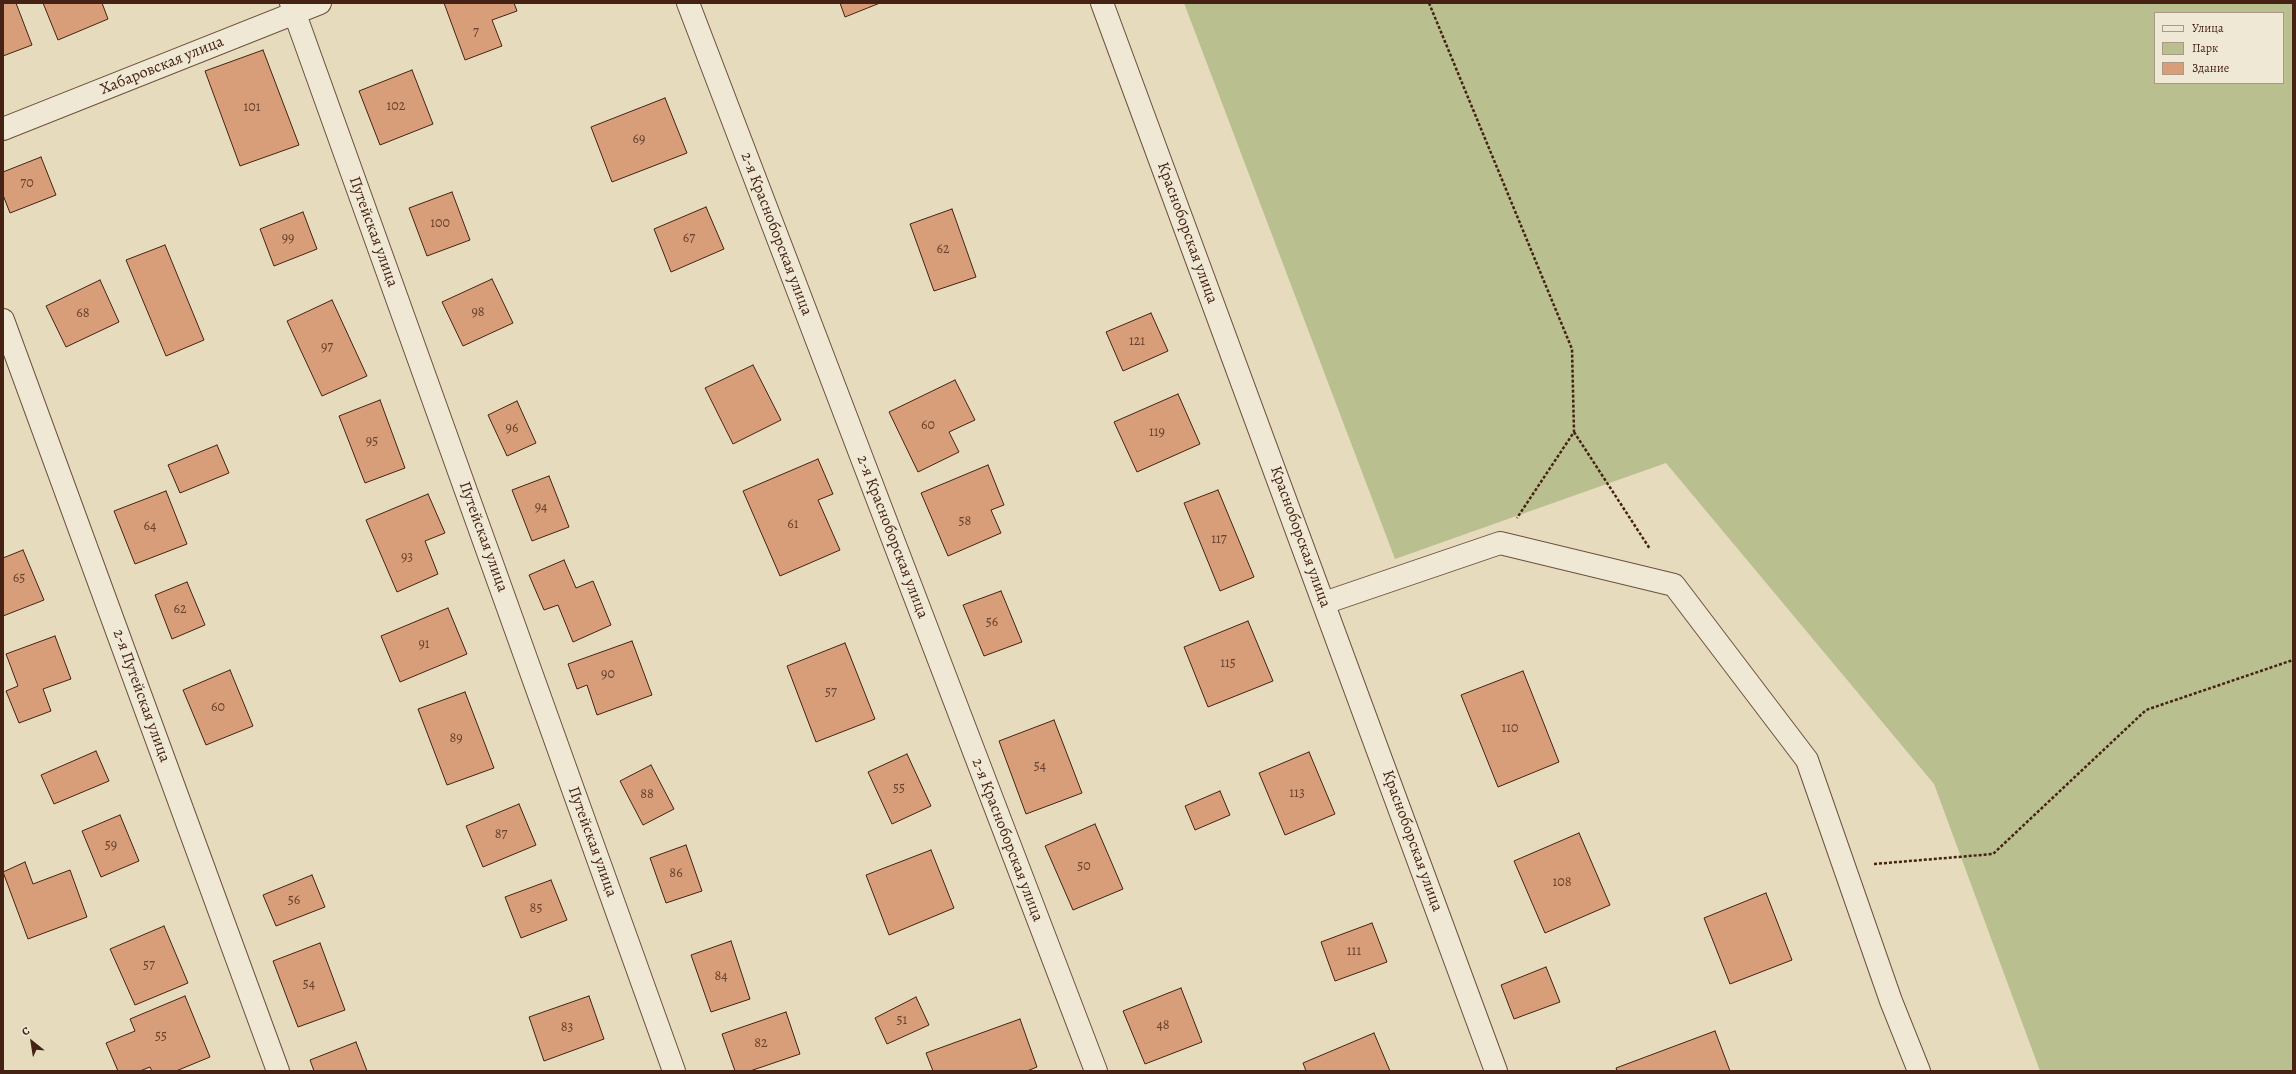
<!DOCTYPE html>
<meta charset="utf-8">
<style>
body{margin:0}
#map{position:relative;width:2296px;height:1074px;overflow:hidden;background:#e6dcbd;font-family:Alegreya,serif}
canvas{display:block}
.frame{position:absolute;inset:0;border:4px solid #452213;pointer-events:none}
.legend{position:absolute;left:2154px;top:12px;width:130px;height:72px;box-sizing:border-box;background:#efe8d4;border:1px solid #ab9987;margin:0;padding:5px 7px;list-style:none;font-size:12px;color:#452213}
.legend li{display:flex;align-items:center;gap:8px;height:20px}
.legend b{width:20px;border:1px solid #ab9987}
.north{position:absolute;left:12px;top:1022px;width:40px;height:40px;-webkit-text-stroke:3px #efe8d4;paint-order:stroke;rotate:330deg;font-size:11px;font-weight:700;line-height:16px;text-align:center;color:#452213}
.north::after{content:'';display:block;margin:auto;width:14px;height:18px;background:#452213;clip-path:polygon(50% 0,100% 100%,50% 72%,0 100%)}
</style>
<div id="map">
<canvas width="2296" height="1074"></canvas>
<div class="frame"></div>
<ul class="legend">
<li><b style="height:5px;background:#efe8d4"></b>Улица</li>
<li><b style="height:11px;background:#b9bf8e"></b>Парк</li>
<li><b style="height:11px;background:#d79e79"></b>Здание</li>
</ul>
<div class="north">С</div>
</div>
<script>
const c = document.querySelector('canvas').getContext('2d');
c.lineJoin = 'round';
function paint(path, color) {
  c.fillStyle = color;
  c.fill(path, 'evenodd');
}
function poly(rows) {
  const path = new Path2D();
  for (const r of rows) {
    path.moveTo(r[0], r[1]);
    for (let i = 2; i < r.length; i += 2) path.lineTo(r[i], r[i + 1]);
  }
  return path;
}
function stroke(path, color, width, dash) {
  c.strokeStyle = color;
  c.lineWidth = width;
  c.lineCap = dash ? 'butt' : 'round';
  c.setLineDash(dash || []);
  c.stroke(path);
}
function drawText(font, color, halo, rows, align = 'center') {
  c.font = font + ' Alegreya,serif';
  c.lineWidth = 3;
  c.setLineDash([]);
  c.textBaseline = 'middle';
  c.strokeStyle = halo;
  c.fillStyle = color;
  for (const [text, x, y, turn = 0] of rows) {
    c.save();
    c.translate(x, y);
    c.rotate((+turn || 0) * Math.PI / 180);
    c.textAlign = isNaN(turn) ? turn : align;
    if (halo) c.strokeText(text, 0, 0);
    c.fillText(text, 0, 0);
    c.restore();
  }
}
paint(poly([
 [1184,3,2293,3,2293,1071,2040,1071,1934,784,1666,463,1395,559],
 [2155,13,2283,13,2283,83,2155,83]
]), '#b9bf8e');
const building = poly([
 [3,3,16,3,32,45,3,56,3,3],
 [43,3,102,3,108,19,58,40,43,3],
 [444,3,514,3,517,11,492,20,502,46,465,60,444,3],
 [840,3,880,3,845,17,840,3],
 [263,50,299,145,240,166,205,71,263,50],
 [412,70,433,124,380,145,359,91,412,70],
 [665,98,687,153,612,182,591,127,665,98],
 [41,157,56,195,10,213,3,195,3,172,41,157],
 [452,192,470,240,427,256,409,208,452,192],
 [706,207,724,249,671,272,654,229,706,207],
 [952,209,976,277,934,291,910,224,952,209],
 [303,212,317,249,274,266,260,229,303,212],
 [165,245,204,340,166,356,126,260,165,245],
 [492,279,513,323,463,346,442,302,492,279],
 [100,280,119,322,66,347,46,306,100,280],
 [332,300,367,376,322,396,287,321,332,300],
 [1151,313,1168,351,1123,371,1106,332,1151,313],
 [753,365,781,420,733,444,705,388,753,365],
 [955,380,975,420,949,432,959,452,918,472,889,412,955,380],
 [1178,394,1200,444,1137,472,1114,422,1178,394],
 [380,400,405,468,365,483,339,416,380,400],
 [517,401,536,443,507,456,488,415,517,401],
 [217,445,229,473,180,493,168,465,217,445],
 [818,459,833,494,818,500,840,550,780,576,743,491,818,459],
 [988,465,1004,505,991,510,1001,533,948,556,921,493,988,465],
 [549,476,569,527,532,541,512,490,549,476],
 [1218,490,1254,577,1220,591,1184,503,1218,490],
 [166,491,187,544,135,564,114,511,166,491],
 [428,494,445,533,425,541,438,574,397,592,366,520,428,494],
 [23,550,44,600,3,616,3,558,23,550],
 [564,560,576,588,593,581,611,625,573,642,558,605,544,610,529,575,564,560],
 [187,582,205,625,172,639,155,595,187,582],
 [1001,591,1022,642,984,656,963,605,1001,591],
 [448,608,467,654,400,682,381,636,448,608],
 [1248,621,1273,681,1208,707,1184,647,1248,621],
 [55,636,71,679,43,689,51,711,19,723,6,691,18,686,6,654,55,636],
 [632,641,652,695,597,715,587,685,577,689,568,664,632,641],
 [845,643,875,719,816,742,787,666,845,643],
 [230,670,253,726,206,745,183,690,230,670],
 [1523,671,1559,762,1498,787,1461,695,1523,671],
 [465,692,494,768,447,785,418,709,465,692],
 [1054,720,1082,793,1026,814,999,741,1054,720],
 [96,751,109,781,54,804,41,775,96,751],
 [1309,752,1335,814,1285,835,1259,773,1309,752],
 [907,754,931,806,892,824,868,772,907,754],
 [651,765,674,809,643,825,620,781,651,765],
 [1220,791,1230,815,1195,830,1185,806,1220,791],
 [519,804,536,845,483,867,466,826,519,804],
 [120,815,139,861,101,877,82,831,120,815],
 [1095,824,1123,889,1073,910,1045,846,1095,824],
 [1579,833,1610,905,1545,933,1514,861,1579,833],
 [686,845,702,891,666,903,650,858,686,845],
 [931,850,954,908,889,935,866,875,931,850],
 [25,862,33,884,70,870,87,917,28,939,3,872,25,862],
 [312,875,325,907,276,926,263,895,312,875],
 [551,880,567,920,521,938,505,897,551,880],
 [1766,893,1792,960,1730,984,1704,918,1766,893],
 [1372,923,1387,962,1335,981,1321,942,1372,923],
 [164,926,188,983,135,1005,110,949,164,926],
 [731,941,750,999,711,1012,691,955,731,941],
 [320,943,345,1010,298,1027,273,961,320,943],
 [1546,967,1560,1002,1514,1019,1501,985,1546,967],
 [1181,988,1202,1042,1145,1064,1123,1011,1181,988],
 [185,996,210,1057,176,1071,152,1071,150,1067,140,1071,118,1071,106,1043,135,1031,130,1019,185,996],
 [589,996,604,1039,544,1061,529,1017,589,996],
 [916,997,929,1025,887,1044,875,1018,916,997],
 [786,1012,800,1054,750,1071,735,1071,722,1034,786,1012],
 [1020,1019,1037,1067,1027,1071,933,1071,926,1053,1020,1019],
 [1715,1031,1730,1071,1617,1071,1616,1068,1715,1031],
 [1374,1033,1390,1071,1306,1071,1303,1063,1374,1033],
 [356,1042,367,1071,314,1071,310,1060,356,1042]
]);
paint(building, '#d79e79');
stroke(building, '#452213', 1);
const minor = poly([
 [291,3,674,1071],
 [688,3,1096,1071],
 [1102,3,1496,1071],
 [3,129,320,3],
 [3,320,278,1071],
 [1324,603,1500,543,1674,585,1807,760,1891,1001,1919,1071]
]);
stroke(minor, '#6d503e', 24);
stroke(poly([
 [1429,3,1572,349,1574,432,1517,518],
 [1574,432,1650,549],
 [1874,864,1993,854,2146,710,2293,660]
]), '#452213', 2.5, [3, 2]);
stroke(minor, '#efe8d4', 22);
drawText('14px', '#6a412c', null, [
 ["7",476,33],
 ["102",396,107],
 ["101",252,108],
 ["69",639,140],
 ["70",27,184],
 ["100",440,224],
 ["99",288,239],
 ["67",689,239],
 ["62",943,250],
 ["98",478,313],
 ["68",83,314],
 ["121",1137,342],
 ["97",327,348],
 ["60",928,426],
 ["96",512,429],
 ["119",1157,433],
 ["95",372,442],
 ["94",541,508],
 ["58",965,522],
 ["61",793,525],
 ["64",150,527],
 ["117",1219,540],
 ["93",407,558],
 ["65",19,579],
 ["62",180,610],
 ["56",992,623],
 ["91",424,645],
 ["115",1228,664],
 ["90",608,675],
 ["57",831,693],
 ["60",218,708],
 ["110",1510,729],
 ["89",456,739],
 ["54",1040,767],
 ["55",899,789],
 ["113",1297,794],
 ["88",647,795],
 ["87",501,835],
 ["59",111,846],
 ["50",1084,867],
 ["86",676,874],
 ["108",1562,883],
 ["56",294,901],
 ["85",536,909],
 ["111",1354,952],
 ["57",149,966],
 ["84",721,977],
 ["54",309,985],
 ["51",902,1021],
 ["48",1163,1026],
 ["83",567,1028],
 ["55",161,1037],
 ["82",761,1044]
]);
drawText('16px', '#452213', '#efe8d4', [
 ["Хабаровская улица",162,66,-22],
 ["Путейская улица",373,232,70],
 ["Красноборская улица",1187,233,70],
 ["2-я Красноборская улица",776,234,69],
 ["Путейская улица",483,537,70],
 ["2-я Красноборская улица",892,537,69],
 ["Красноборская улица",1300,537,70],
 ["2-я Путейская улица",141,696,70],
 ["2-я Красноборская улица",1007,840,69],
 ["Красноборская улица",1412,841,70],
 ["Путейская улица",592,842,70]
]);
</script>
